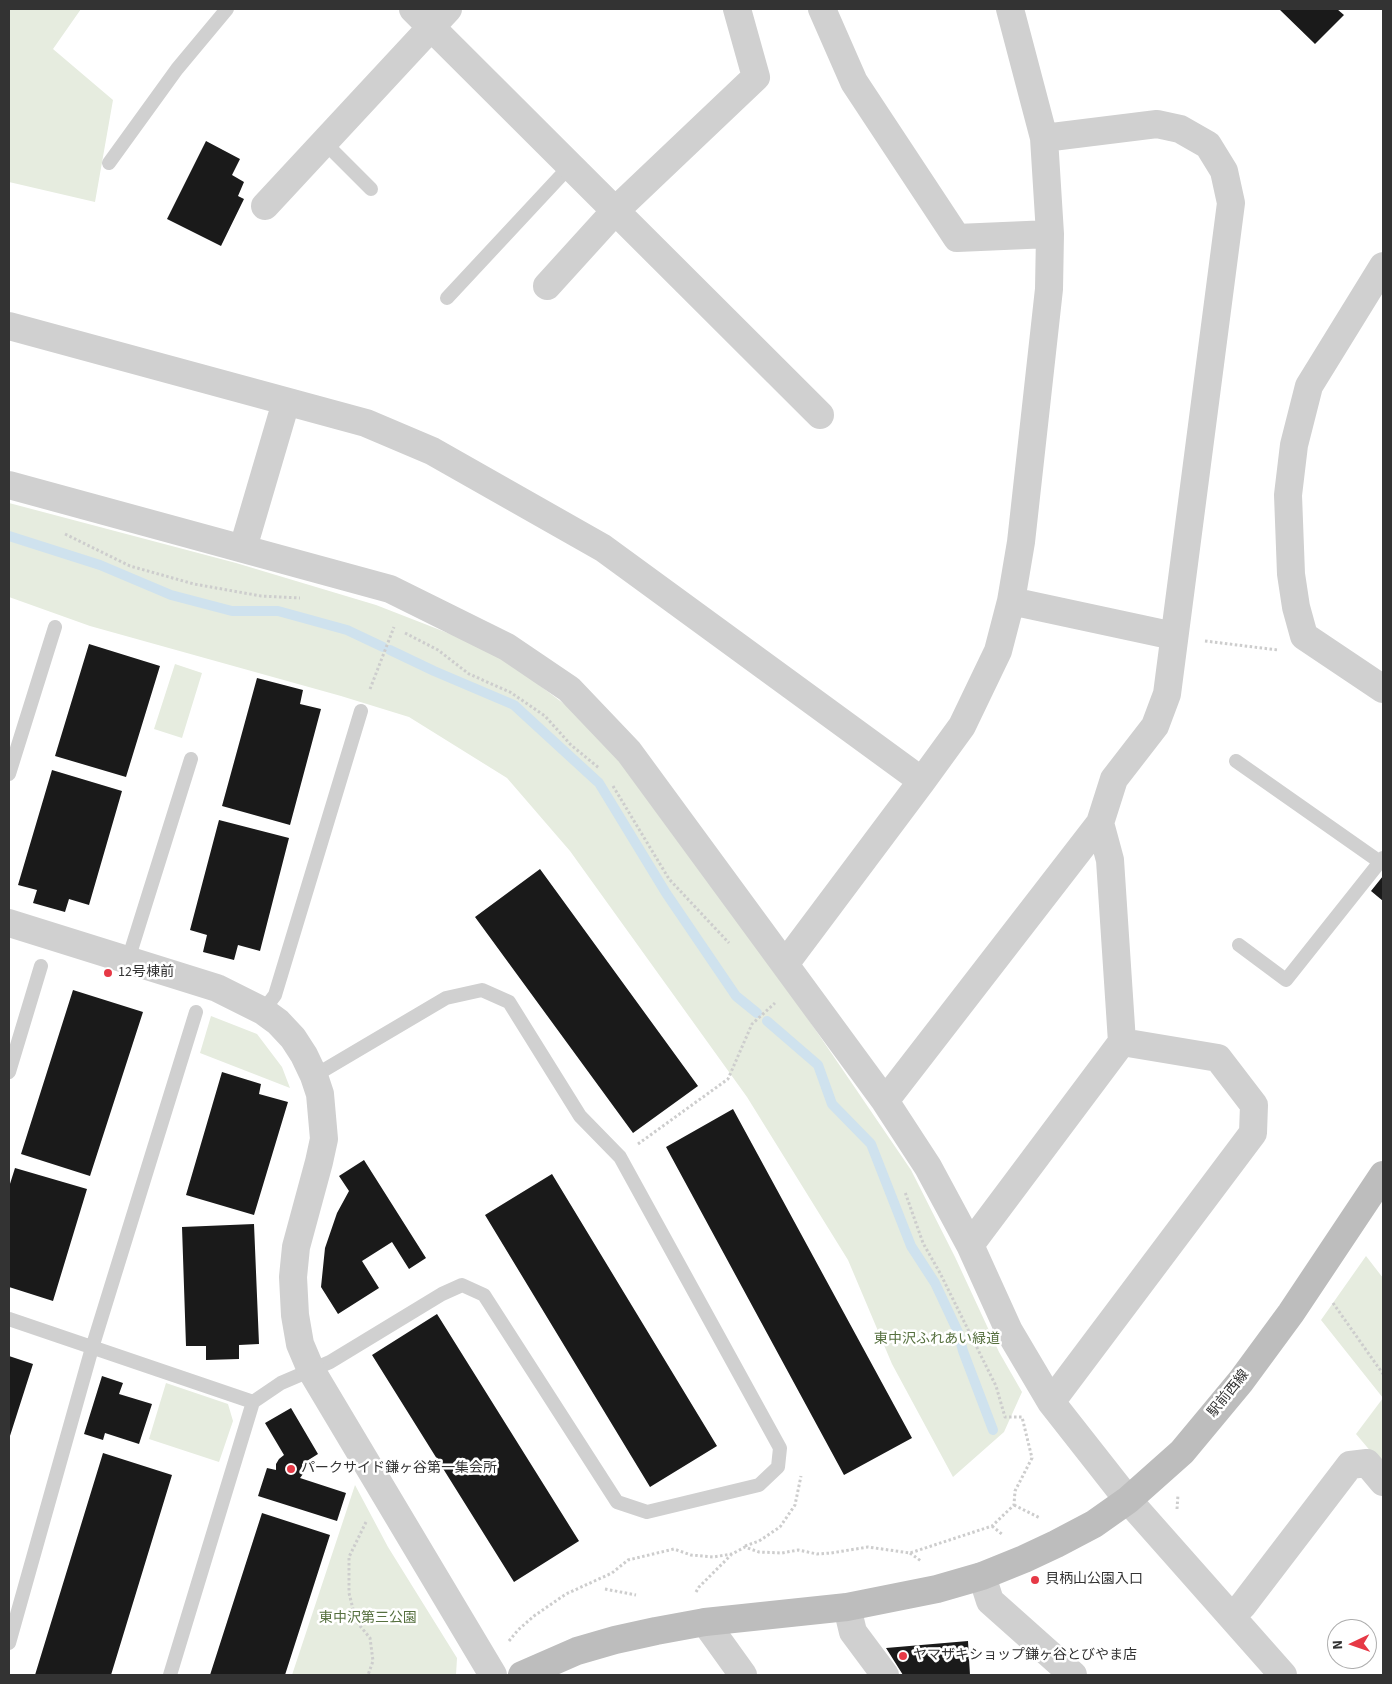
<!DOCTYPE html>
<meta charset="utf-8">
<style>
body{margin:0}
#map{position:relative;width:1392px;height:1684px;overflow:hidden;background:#fff;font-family:"Source Sans 3",sans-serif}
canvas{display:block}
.frame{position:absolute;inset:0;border:10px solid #333;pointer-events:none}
.north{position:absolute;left:1327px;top:1619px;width:50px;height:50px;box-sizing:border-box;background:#fff;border:1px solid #adadad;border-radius:50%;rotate:267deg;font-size:14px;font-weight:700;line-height:20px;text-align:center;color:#333}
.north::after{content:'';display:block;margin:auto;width:18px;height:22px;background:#e63946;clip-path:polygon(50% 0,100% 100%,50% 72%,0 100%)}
</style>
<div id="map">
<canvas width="1392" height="1684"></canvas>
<div class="frame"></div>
<div class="north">N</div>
</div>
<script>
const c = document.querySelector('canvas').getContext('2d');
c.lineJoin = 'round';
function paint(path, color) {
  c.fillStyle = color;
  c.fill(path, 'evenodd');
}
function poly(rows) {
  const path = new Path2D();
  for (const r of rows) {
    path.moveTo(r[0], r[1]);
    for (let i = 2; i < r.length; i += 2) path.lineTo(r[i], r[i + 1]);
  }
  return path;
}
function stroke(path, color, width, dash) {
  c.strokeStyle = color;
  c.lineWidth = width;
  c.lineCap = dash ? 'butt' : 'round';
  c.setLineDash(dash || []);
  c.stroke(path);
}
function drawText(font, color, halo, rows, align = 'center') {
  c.font = font + ' "Source Sans 3","Noto Sans JP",sans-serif';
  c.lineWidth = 5;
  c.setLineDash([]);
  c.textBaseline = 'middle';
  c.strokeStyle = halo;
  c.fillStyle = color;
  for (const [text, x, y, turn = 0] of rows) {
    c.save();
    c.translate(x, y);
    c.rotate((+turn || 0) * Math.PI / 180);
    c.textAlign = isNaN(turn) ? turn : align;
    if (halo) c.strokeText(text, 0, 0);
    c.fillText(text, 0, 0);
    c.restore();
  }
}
paint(poly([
 [9,9,81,9,53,49,113,100,95,202,9,182],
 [9,503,236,563,376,605,453,635,510,663,592,725,742,922,911,1170,955,1257,999,1352,1022,1392,1004,1432,953,1477,892,1364,848,1260,747,1097,570,851,507,778,409,717,341,696,90,626,9,597],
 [175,664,202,673,182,738,154,729],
 [211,1016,257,1034,282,1067,290,1088,200,1053],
 [1366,1256,1383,1278,1383,1466,1356,1434,1383,1398,1321,1320],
 [166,1383,228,1404,233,1421,219,1462,149,1439],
 [355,1485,388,1547,457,1658,456,1675,292,1675]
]), '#e6ecdf');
stroke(poly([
 [9,536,100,565,171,595,232,611,278,611,347,630,383,647],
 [390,650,434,671,514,705,599,783,666,893,736,996,757,1013],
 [767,1021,818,1065,832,1104,871,1144,911,1246,935,1283,958,1332,963,1351,993,1430]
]), '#cfe2ee', 10);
paint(poly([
 [1279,9,1337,9,1344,15,1315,44],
 [206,141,240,159,232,175,244,182,238,196,244,199,221,246,167,219],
 [89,644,160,666,126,777,55,756],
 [257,678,303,690,300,704,321,709,290,825,222,806],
 [52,770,122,791,89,905,69,899,65,912,33,903,37,890,18,885],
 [219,820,289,838,260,951,238,945,234,960,203,952,207,935,190,930],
 [540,869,698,1086,633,1133,475,917],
 [1383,876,1383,901,1371,891],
 [73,990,143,1012,90,1176,21,1154],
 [222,1072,261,1084,259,1094,288,1102,254,1215,186,1195],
 [733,1109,912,1438,844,1475,666,1147],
 [364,1160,426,1258,409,1269,392,1242,362,1261,379,1288,338,1314,321,1287,325,1248,337,1213,349,1191,339,1176],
 [15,1168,87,1189,53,1301,9,1287,9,1187],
 [552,1174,717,1446,650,1487,485,1215],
 [254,1224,259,1344,239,1345,239,1359,206,1360,206,1346,186,1346,182,1227],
 [437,1314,579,1541,514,1582,372,1355],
 [9,1356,33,1364,9,1439],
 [102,1376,123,1383,119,1394,152,1404,139,1444,105,1433,103,1440,84,1434],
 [291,1408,318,1454,302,1464,303,1474,300,1478,346,1493,337,1521,258,1496,267,1468,276,1470,276,1464,279,1459,284,1455,265,1423],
 [103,1453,172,1475,111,1675,35,1675],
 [262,1513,330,1535,285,1675,210,1675],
 [968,1641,970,1675,903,1675,886,1648]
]), '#1a1a1a');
stroke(poly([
 [65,534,130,566,194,584,261,596,300,598],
 [405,633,438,650,469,674,510,692,545,716,571,745,599,768],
 [1205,641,1278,650],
 [370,689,394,627],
 [613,786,669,879,729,943],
 [638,1144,728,1079,752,1024,775,1003],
 [1333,1303,1383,1374],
 [1014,1505,1040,1518],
 [1177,1509,1178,1495],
 [366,1522,349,1557,349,1593,356,1621,370,1638,373,1661,368,1675],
 [992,1526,1003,1535],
 [745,1546,759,1541,780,1527,795,1505,801,1476],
 [910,1553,921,1561],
 [605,1589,636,1595],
 [696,1592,699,1587,731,1555],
 [509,1641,518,1630,534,1616,566,1594,612,1573,628,1560,674,1549,691,1555,713,1557,732,1554,745,1547,759,1552,782,1553,798,1550,817,1554,831,1553,868,1547,910,1553,992,1526,1014,1505,1015,1491,1032,1458,1022,1417,1005,1417,996,1386,940,1273,923,1243,905,1192]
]), '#cdcdcd', 3, [2.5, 2.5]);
stroke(poly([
 [325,143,371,189],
 [109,163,177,69,227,9],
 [447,298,570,166],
 [1236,761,1380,862],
 [9,774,55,627],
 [1239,945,1286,980,1383,858],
 [128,960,191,759],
 [263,1011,275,995,361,711],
 [9,1072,41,966],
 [9,1319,253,1402],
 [9,1643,92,1348,196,1012],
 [170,1675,253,1402,281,1383,330,1362,442,1294,462,1285,484,1295,617,1502,647,1512,759,1485,778,1467,780,1448,620,1157,580,1116,509,1002,482,990,446,998,314,1076]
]), '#d0d0d0', 14);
stroke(poly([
 [413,9,820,415],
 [822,9,854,82,957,238,1050,234],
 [265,206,448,9],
 [1383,266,1309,386,1294,445,1288,495,1291,574,1296,607,1304,636,1383,689],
 [547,286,616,210,756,77,737,9],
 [9,326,366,423,432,451,603,548,922,781],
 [9,485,390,589,507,647,569,689,629,752,885,1101,928,1167,970,1245,1009,1331,1051,1402,1128,1500,1283,1675],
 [243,548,286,402],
 [1011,601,1174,636],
 [1100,823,1110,860,1122,1042],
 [9,923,217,988,263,1011,278,1022,293,1038,304,1055,314,1076,320,1094,324,1139,319,1162,296,1247,293,1277,295,1315,300,1344,311,1370,493,1675],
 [785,964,922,781,962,726,998,651,1011,601,1021,542,1049,289,1050,234,1044,138,1010,9],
 [885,1101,1100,823,1114,779,1155,726,1167,694,1231,203,1224,171,1208,145,1180,129,1157,124,1044,138],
 [970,1245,1122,1042,1218,1058,1254,1105,1253,1133,1051,1402],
 [982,1576,990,1601,1073,1675],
 [847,1607,853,1632,885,1675],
 [1232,1616,1243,1605,1350,1465,1367,1463,1383,1482],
 [705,1622,743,1675]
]), '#d0d0d0', 28);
stroke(poly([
 [522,1675,577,1651,615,1640,656,1631,705,1622,847,1607,937,1589,982,1576,1024,1559,1056,1544,1094,1524,1128,1500,1182,1452,1241,1381,1291,1313,1383,1175]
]), '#bdbdbd', 28);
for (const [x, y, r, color] of [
 [108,973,5,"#e63946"],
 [291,1469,5,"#e63946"],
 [1035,1580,5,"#e63946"],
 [903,1656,5,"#e63946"]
]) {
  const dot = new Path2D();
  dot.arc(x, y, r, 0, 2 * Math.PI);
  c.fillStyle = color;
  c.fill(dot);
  stroke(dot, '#fff', 2);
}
drawText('14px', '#333', '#fff', [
 ["12号棟前",118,973],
 ["パークサイド鎌ヶ谷第一集会所",301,1469],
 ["貝柄山公園入口",1045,1580],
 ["ヤマザキショップ鎌ヶ谷とびやま店",913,1656]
], 'left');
drawText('14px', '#56703f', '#fff', [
 ["東中沢ふれあい緑道",937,1340],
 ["東中沢第三公園",368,1619]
]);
drawText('14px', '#333', '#fff', [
 ["駅前西線",1229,1394,-51]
]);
</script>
